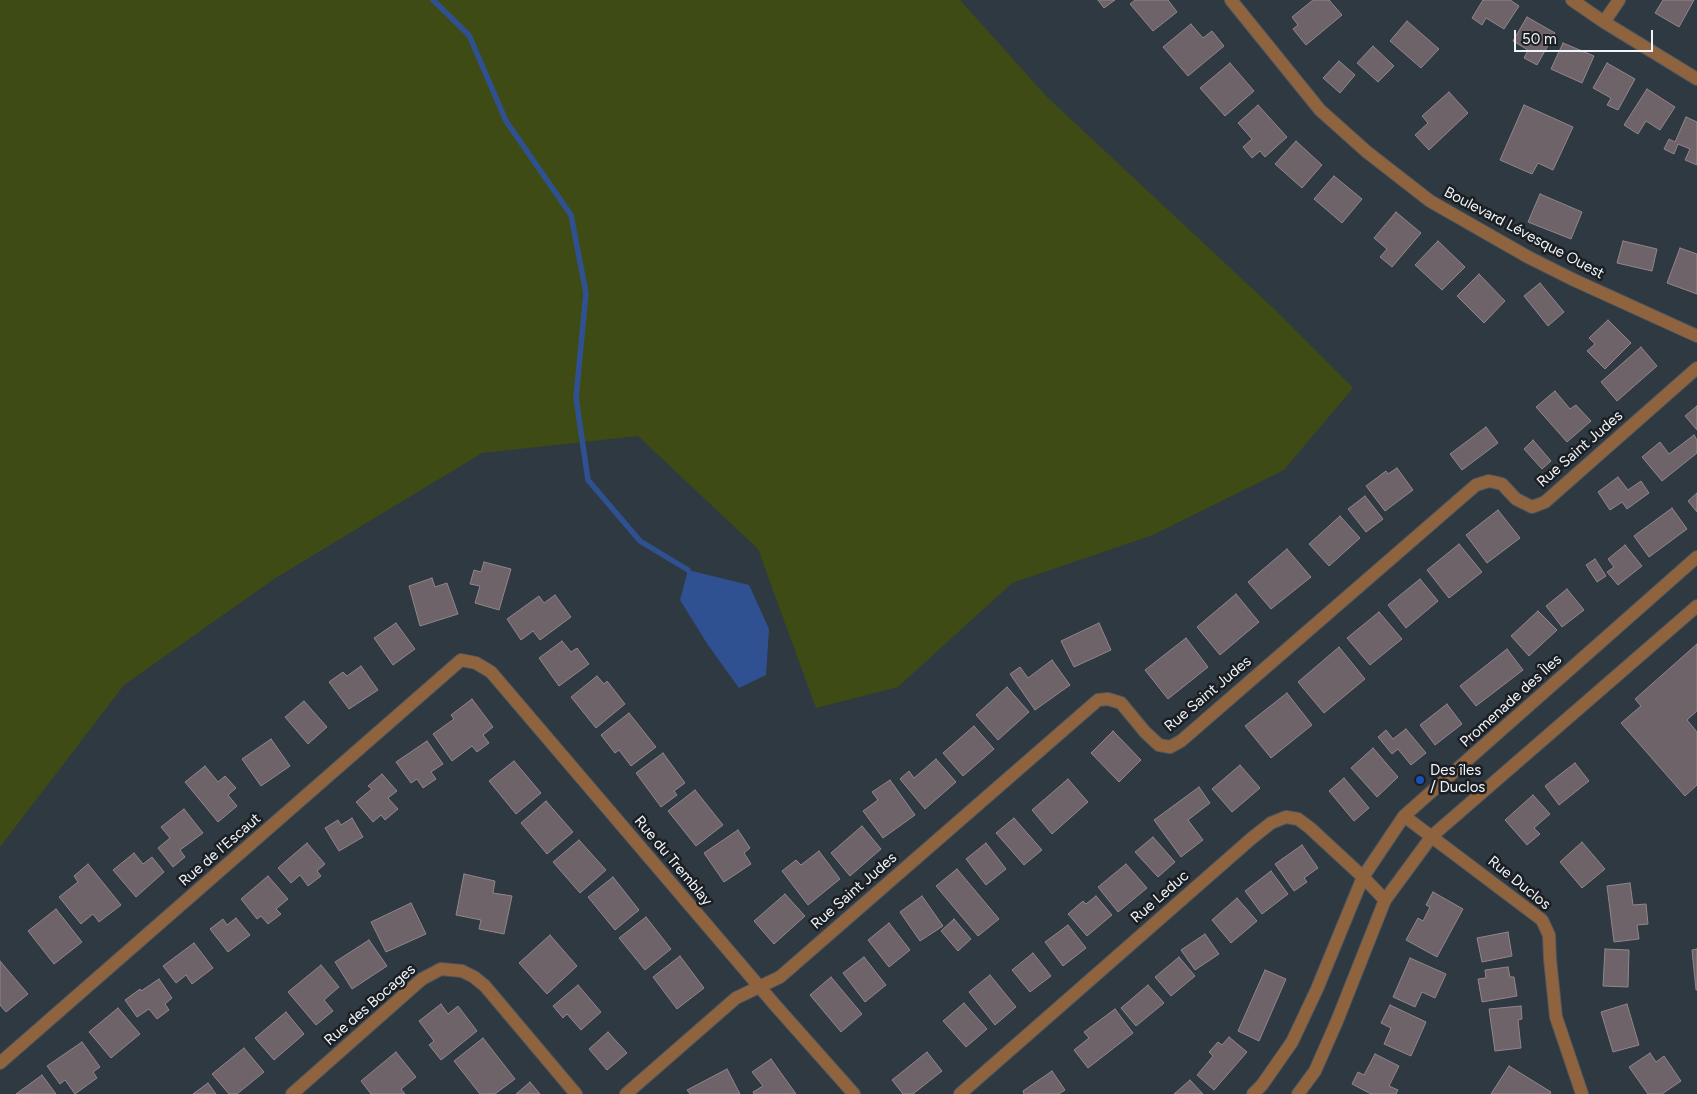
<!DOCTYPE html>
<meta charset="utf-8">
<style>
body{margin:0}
#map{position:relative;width:1697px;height:1094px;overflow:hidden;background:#2f3941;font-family:Figtree,sans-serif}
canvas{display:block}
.scale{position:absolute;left:1514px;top:30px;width:139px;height:22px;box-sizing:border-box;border:2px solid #eff5fa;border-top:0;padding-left:6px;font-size:15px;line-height:18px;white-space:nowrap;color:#eff5fa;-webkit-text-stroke:4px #1b1f23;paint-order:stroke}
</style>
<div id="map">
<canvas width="1697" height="1094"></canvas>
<div class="scale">50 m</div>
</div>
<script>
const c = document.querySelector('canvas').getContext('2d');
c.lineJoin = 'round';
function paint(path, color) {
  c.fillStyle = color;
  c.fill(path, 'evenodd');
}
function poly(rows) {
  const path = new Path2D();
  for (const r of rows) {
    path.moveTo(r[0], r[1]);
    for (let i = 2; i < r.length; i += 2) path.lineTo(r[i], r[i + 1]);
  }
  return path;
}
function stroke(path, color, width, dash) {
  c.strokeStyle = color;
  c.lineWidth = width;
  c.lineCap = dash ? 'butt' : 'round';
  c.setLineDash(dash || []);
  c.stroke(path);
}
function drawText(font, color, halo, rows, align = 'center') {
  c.font = font + ' Figtree,sans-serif';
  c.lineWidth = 5;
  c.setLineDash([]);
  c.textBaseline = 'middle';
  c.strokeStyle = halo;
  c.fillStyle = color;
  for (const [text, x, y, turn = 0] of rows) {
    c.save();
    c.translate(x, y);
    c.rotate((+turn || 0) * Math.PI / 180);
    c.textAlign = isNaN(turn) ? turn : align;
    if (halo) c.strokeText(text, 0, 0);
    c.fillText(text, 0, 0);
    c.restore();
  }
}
paint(poly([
 [0,0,960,0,1047,97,1272,307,1353,388,1284,470,1153,535,1012,583,898,687,816,708,758,549,638,436,482,453,274,579,124,685,0,847]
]), '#3f4b14');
paint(poly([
 [688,570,749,585,769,629,766,675,739,688,708,645,680,600]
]), '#305191');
stroke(poly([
 [433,0,469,35,506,121,571,215,586,293,576,398,588,480,640,541,688,570]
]), '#305191', 5.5);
const building = poly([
 [1098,0,1115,0,1104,8,1098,0],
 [1135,0,1168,0,1177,12,1153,31,1130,4,1135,0],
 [1313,0,1329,0,1342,15,1306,45,1293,29,1298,25,1292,17,1313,0],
 [1483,0,1510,0,1519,6,1504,29,1486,18,1482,25,1472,18,1483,0],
 [1663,0,1694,0,1679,27,1655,13,1663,0],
 [1527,17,1555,33,1537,65,1524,58,1528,50,1513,41,1527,17],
 [1407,21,1439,49,1421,68,1390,41,1407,21],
 [1191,24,1203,38,1212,31,1224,46,1188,76,1163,47,1191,24],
 [1563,43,1594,56,1582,83,1551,69,1563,43],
 [1373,46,1394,66,1378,82,1357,63,1373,46],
 [1339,61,1355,75,1340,93,1323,78,1339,61],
 [1230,63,1254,91,1225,116,1200,88,1230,63],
 [1607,63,1635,79,1618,110,1607,105,1611,98,1593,88,1607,63],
 [1647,89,1675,107,1660,130,1646,121,1638,134,1624,125,1647,89],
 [1449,92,1468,113,1429,150,1415,135,1428,123,1422,116,1449,92],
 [1258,105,1287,137,1265,157,1260,151,1252,158,1243,147,1252,139,1238,123,1258,105],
 [1524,105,1573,127,1553,170,1538,163,1532,174,1500,160,1524,105],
 [1686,117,1697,122,1697,165,1685,160,1690,149,1678,144,1674,154,1664,149,1669,139,1675,142,1686,117],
 [1296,141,1322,165,1302,188,1275,164,1296,141],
 [1334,176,1362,199,1342,223,1314,199,1334,176],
 [1540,194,1582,212,1571,239,1528,222,1540,194],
 [1396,212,1421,233,1392,267,1380,257,1387,249,1374,238,1396,212],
 [1438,241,1465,267,1442,290,1415,265,1438,241],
 [1623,241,1657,249,1652,271,1617,263,1623,241],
 [1680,248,1697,254,1697,294,1667,283,1680,248],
 [1479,274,1505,301,1484,323,1457,296,1479,274],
 [1540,283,1564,312,1548,326,1524,296,1540,283],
 [1608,320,1631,343,1605,369,1587,351,1595,344,1589,338,1608,320],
 [1641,347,1657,366,1617,401,1601,382,1641,347],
 [1555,391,1570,409,1576,405,1591,421,1567,442,1536,407,1555,391],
 [1697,406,1697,430,1685,416,1697,406],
 [1486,427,1498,443,1462,470,1450,454,1486,427],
 [1694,435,1697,440,1697,453,1662,481,1642,457,1660,442,1669,454,1694,435],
 [1533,440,1551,461,1542,469,1524,449,1533,440],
 [1397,468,1413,490,1385,511,1366,486,1386,471,1388,474,1397,468],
 [1618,477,1628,490,1641,481,1649,493,1627,509,1622,502,1610,510,1598,492,1618,477],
 [1697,493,1697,512,1688,501,1697,493],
 [1365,496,1383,519,1366,532,1348,509,1365,496],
 [1672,508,1687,529,1649,557,1634,536,1672,508],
 [1498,510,1520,538,1487,563,1466,535,1498,510],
 [1340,516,1360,538,1329,566,1309,544,1340,516],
 [1459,544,1482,572,1449,598,1427,570,1459,544],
 [1625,545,1642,566,1618,585,1607,572,1614,567,1608,559,1625,545],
 [1287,549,1311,577,1271,609,1248,582,1287,549],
 [1595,559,1606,576,1597,582,1586,565,1595,559],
 [484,562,511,569,499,610,475,603,480,586,470,584,474,570,481,572,484,562],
 [432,578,435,587,447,583,458,614,420,626,409,586,432,578],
 [1420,579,1438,601,1406,628,1388,605,1420,579],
 [1567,589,1584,610,1562,627,1546,606,1567,589],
 [1236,594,1259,622,1220,655,1197,627,1236,594],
 [555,595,571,617,540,640,533,631,521,640,507,619,539,596,544,603,555,595],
 [1538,611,1557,630,1529,656,1511,636,1538,611],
 [1379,612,1402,639,1370,665,1347,638,1379,612],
 [396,623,415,649,393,665,374,638,396,623],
 [1099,623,1111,650,1074,667,1061,641,1099,623],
 [1186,638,1208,667,1168,699,1145,670,1186,638],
 [562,641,571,652,577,648,589,664,559,686,539,658,562,641],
 [1697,644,1697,711,1687,720,1697,732,1697,785,1685,796,1621,723,1641,706,1635,699,1697,644],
 [1339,647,1365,679,1324,713,1298,682,1339,647],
 [1507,649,1523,670,1476,706,1460,686,1507,649],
 [1052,660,1070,685,1035,710,1010,674,1020,667,1028,678,1052,660],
 [361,666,378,690,349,709,329,682,343,672,347,676,361,666],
 [597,676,604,684,607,681,625,704,596,728,571,697,597,676],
 [1007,687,1029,712,998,740,976,715,1007,687],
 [1287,693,1312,725,1271,758,1245,726,1287,693],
 [472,699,493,727,483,735,489,743,477,752,472,746,452,761,433,734,454,719,451,715,472,699],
 [304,701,327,727,308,744,285,717,304,701],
 [1447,704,1462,724,1435,745,1420,725,1447,704],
 [629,713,656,747,631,766,619,750,615,753,601,735,629,713],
 [974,726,994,749,963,776,943,753,974,726],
 [1406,729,1426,753,1411,765,1398,749,1392,754,1378,737,1386,730,1393,739,1406,729],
 [1113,731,1141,760,1119,782,1091,753,1113,731],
 [271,739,290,766,261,786,242,759,271,739],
 [427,741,443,764,431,772,436,779,423,788,417,779,411,783,396,762,427,741],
 [1373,748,1398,777,1377,797,1351,768,1373,748],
 [663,753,685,783,674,791,677,795,661,807,636,773,663,753],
 [936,759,956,782,925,809,900,779,909,771,914,778,936,759],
 [514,761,541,793,516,814,489,781,514,761],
 [1575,763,1589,781,1559,805,1545,786,1575,763],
 [1240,765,1260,788,1232,812,1212,789,1240,765],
 [205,766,218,782,225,776,236,788,228,795,237,806,218,822,185,782,205,766],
 [382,774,397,791,388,798,398,809,385,820,381,815,373,822,356,802,372,789,368,786,382,774],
 [1344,778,1369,808,1354,821,1329,791,1344,778],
 [1068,779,1088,802,1052,834,1032,810,1068,779],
 [890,780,915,815,883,838,863,811,878,800,872,792,890,780],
 [1199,787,1210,803,1188,820,1203,840,1181,857,1154,820,1199,787],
 [695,790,723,825,696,846,668,811,695,790],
 [1533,795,1550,814,1534,828,1540,834,1527,845,1505,820,1533,795],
 [546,801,573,832,547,854,521,823,546,801],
 [184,809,203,833,180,850,185,857,173,867,158,848,170,838,161,827,184,809],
 [352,818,363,837,339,851,325,828,338,820,341,825,352,818],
 [1014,818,1042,850,1024,865,996,833,1014,818],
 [862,826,881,849,850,876,831,853,862,826],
 [738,830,750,848,744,853,751,864,724,882,704,853,738,830],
 [1153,837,1175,862,1158,877,1135,852,1153,837],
 [579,840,606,870,580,893,553,862,579,840],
 [1582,842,1605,869,1582,888,1560,862,1582,842],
 [307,843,325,864,317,871,321,876,308,886,300,875,291,883,278,868,307,843],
 [986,843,1006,869,986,885,966,859,986,843],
 [1302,845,1318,868,1304,878,1307,882,1294,891,1275,864,1302,845],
 [819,851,840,879,808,905,782,871,796,860,801,865,819,851],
 [134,853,143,864,152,857,164,872,136,897,113,870,134,853],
 [88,864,121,905,99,922,93,914,81,924,59,897,78,882,74,876,88,864],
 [1126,864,1147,888,1118,912,1098,887,1126,864],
 [957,869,999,919,978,936,936,886,957,869],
 [1271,871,1288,894,1262,914,1245,891,1271,871],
 [464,874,495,881,493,893,512,896,504,934,479,929,481,920,456,915,464,874],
 [268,876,288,899,276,909,281,914,268,924,261,916,257,919,241,899,268,876],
 [613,877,639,910,615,930,588,897,613,877],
 [1630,883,1633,905,1646,904,1648,924,1637,925,1639,939,1614,942,1607,886,1630,883],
 [1433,892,1463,909,1437,957,1406,940,1418,918,1423,921,1430,907,1426,905,1433,892],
 [785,894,805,916,774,944,754,921,785,894],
 [922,896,943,926,920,941,900,912,922,896],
 [1096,896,1112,915,1087,936,1068,914,1083,901,1086,904,1096,896],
 [1237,898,1257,921,1231,943,1212,920,1237,898],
 [411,903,426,934,386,952,371,922,411,903],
 [56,909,82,942,54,964,28,931,56,909],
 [646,917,671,949,645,970,619,938,646,917],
 [236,918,250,935,228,952,210,929,223,919,227,925,236,918],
 [954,919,971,939,958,951,941,931,954,919],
 [889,923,910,950,889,967,868,940,889,923],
 [1068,925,1086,948,1063,966,1045,942,1068,925],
 [1508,932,1512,956,1482,962,1477,938,1508,932],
 [1205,934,1219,954,1195,970,1181,950,1205,934],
 [550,935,577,966,547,994,519,963,550,935],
 [369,940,387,966,352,989,335,962,369,940],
 [194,943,213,968,192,984,186,975,176,983,163,966,194,943],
 [1605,949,1629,950,1628,987,1603,986,1605,949],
 [1697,949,1697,990,1696,990,1692,950,1697,949],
 [1033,953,1051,976,1030,992,1012,970,1033,953],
 [680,956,704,988,677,1009,653,977,680,956],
 [864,957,886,985,865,1002,843,973,864,957],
 [1179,957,1195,976,1171,996,1155,977,1179,957],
 [1410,958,1446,974,1435,998,1422,992,1415,1007,1393,997,1410,958],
 [0,961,28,994,6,1012,0,1005,0,961],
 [321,965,339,987,324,1000,333,1011,316,1025,288,992,321,965],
 [1508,967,1510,977,1514,977,1517,996,1482,1002,1478,979,1486,978,1485,970,1508,967],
 [1265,970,1286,979,1259,1041,1238,1031,1265,970],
 [990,975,1016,1007,995,1025,969,992,990,975],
 [831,977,862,1014,841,1032,810,995,831,977],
 [159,979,172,998,165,1004,169,1010,157,1019,149,1009,137,1017,125,1000,140,989,141,991,159,979],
 [578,985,601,1012,581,1030,567,1014,563,1018,553,1006,578,985],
 [1148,985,1164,1003,1136,1026,1121,1008,1148,985],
 [964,1003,987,1029,966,1047,943,1021,964,1003],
 [441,1004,448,1014,458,1006,477,1031,441,1060,429,1045,434,1041,419,1021,441,1004],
 [1627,1004,1639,1045,1613,1052,1601,1012,1627,1004],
 [1390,1005,1426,1022,1411,1056,1384,1044,1391,1028,1381,1023,1390,1005],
 [1521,1006,1522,1019,1518,1020,1521,1048,1495,1051,1489,1009,1521,1006],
 [118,1008,140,1034,111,1058,89,1032,118,1008],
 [1115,1009,1133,1033,1088,1068,1074,1050,1089,1038,1084,1032,1115,1009],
 [286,1012,304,1034,274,1060,255,1038,286,1012],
 [608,1032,627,1053,607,1070,589,1049,608,1032],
 [1229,1037,1247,1052,1214,1090,1197,1075,1213,1056,1209,1052,1218,1042,1222,1045,1229,1037],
 [483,1038,515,1079,495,1094,480,1094,454,1061,483,1038],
 [82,1042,100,1067,93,1072,97,1078,75,1094,65,1080,60,1084,47,1066,82,1042],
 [244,1048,264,1072,237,1094,229,1094,212,1074,244,1048],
 [396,1052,416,1077,401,1089,405,1094,371,1094,361,1081,396,1052],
 [927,1052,942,1071,913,1094,903,1094,892,1080,927,1052],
 [1650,1053,1656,1062,1664,1056,1681,1081,1662,1094,1648,1094,1629,1067,1650,1053],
 [1375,1054,1399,1066,1389,1086,1398,1090,1396,1094,1371,1094,1352,1084,1358,1072,1364,1075,1375,1054],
 [771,1059,796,1094,754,1094,753,1092,763,1086,752,1072,771,1059],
 [1509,1066,1551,1092,1550,1094,1491,1094,1509,1066],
 [727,1069,740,1094,690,1094,687,1090,727,1069],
 [1052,1071,1065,1090,1059,1094,1024,1094,1023,1091,1052,1071],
 [42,1075,56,1094,16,1094,42,1075],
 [1190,1080,1203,1094,1174,1094,1190,1080],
 [530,1082,540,1094,516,1094,530,1082],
 [208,1083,216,1094,193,1094,208,1083]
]);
paint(building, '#6f636a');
stroke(building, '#92858c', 1);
const minor = poly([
 [1231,0,1320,110,1367,152,1430,201,1528,257,1574,280,1697,336],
 [1572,0,1604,22,1697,79],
 [1604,22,1619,0],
 [1404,816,1542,920,1549,935,1550,959,1556,1017,1582,1094],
 [0,1063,461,660,476,663,491,672,775,1005,854,1094],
 [292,1094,422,979,441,969,462,971,474,977,485,986,576,1094],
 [626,1094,736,998,780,977,1098,700,1108,699,1121,703,1145,732,1159,745,1170,747,1181,741,1476,485,1489,481,1502,484,1516,499,1532,507,1545,502,1697,368],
 [960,1094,1252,838,1271,823,1286,817,1298,819,1310,828,1363,877,1385,900],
 [1253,1094,1262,1085,1292,1042,1317,989,1363,877,1404,816,1697,557],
 [1298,1094,1315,1071,1337,1021,1385,900,1432,836,1697,606]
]);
stroke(minor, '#4e575f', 14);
stroke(minor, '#90633f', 12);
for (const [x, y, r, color] of [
 [1420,780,5,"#1a4fb4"]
]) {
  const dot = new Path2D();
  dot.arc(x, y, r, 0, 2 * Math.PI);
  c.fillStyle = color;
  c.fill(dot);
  stroke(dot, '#1b1f23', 2);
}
drawText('15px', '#eff5fa', '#1b1f23', [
 ["Boulevard Lévesque Ouest",1524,233,28],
 ["Rue Saint Judes",1580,449,-41],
 ["Rue Saint Judes",1208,694,-40],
 ["Promenade des Îles",1511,701,-42],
 ["Rue de l'Escaut",220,850,-41],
 ["Rue du Tremblay",673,861,50],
 ["Rue Duclos",1519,883,39],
 ["Rue Saint Judes",854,891,-41],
 ["Rue Leduc",1160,897,-41],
 ["Rue des Bocages",370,1005,-41]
]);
drawText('15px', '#eff5fa', '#1b1f23', [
 ["Des îles",1430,771],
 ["/ Duclos",1430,788]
], 'left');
</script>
